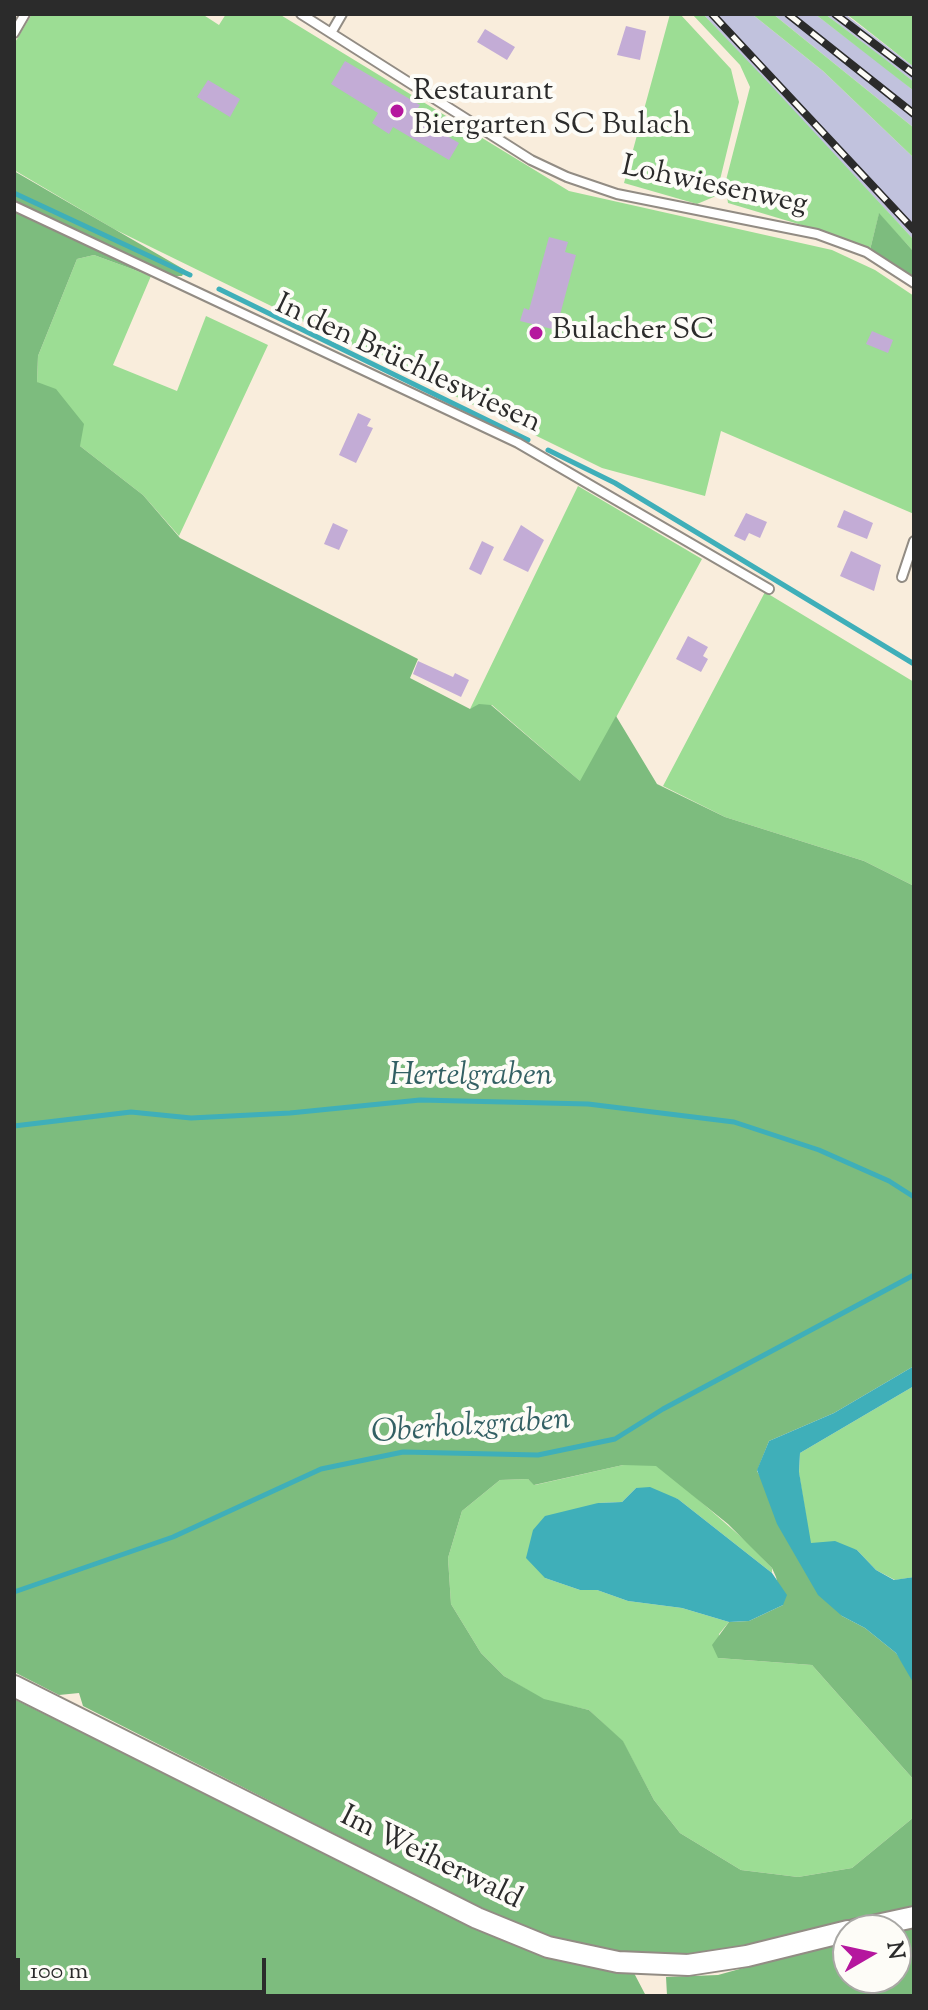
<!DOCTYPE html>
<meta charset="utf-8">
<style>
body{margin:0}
#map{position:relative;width:928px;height:2010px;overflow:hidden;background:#f9eddc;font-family:"Sorts Mill Goudy",serif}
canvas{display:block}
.frame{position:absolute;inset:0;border:16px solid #2b2b2b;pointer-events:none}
.north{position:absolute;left:832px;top:1914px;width:80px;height:80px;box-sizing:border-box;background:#fdfcf7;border:2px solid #a9a8a5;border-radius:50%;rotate:81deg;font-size:22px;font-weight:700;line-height:32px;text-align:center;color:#2b2b2b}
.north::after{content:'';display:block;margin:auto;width:28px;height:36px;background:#b5179e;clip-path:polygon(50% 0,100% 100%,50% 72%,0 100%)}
.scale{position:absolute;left:16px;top:1958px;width:250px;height:36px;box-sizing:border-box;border:4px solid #2b2b2b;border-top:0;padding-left:10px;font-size:24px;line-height:28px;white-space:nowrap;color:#2b2b2b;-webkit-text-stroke:6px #fdfcf7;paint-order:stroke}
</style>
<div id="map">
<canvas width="928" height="2010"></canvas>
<div class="frame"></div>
<div class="north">N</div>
<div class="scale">100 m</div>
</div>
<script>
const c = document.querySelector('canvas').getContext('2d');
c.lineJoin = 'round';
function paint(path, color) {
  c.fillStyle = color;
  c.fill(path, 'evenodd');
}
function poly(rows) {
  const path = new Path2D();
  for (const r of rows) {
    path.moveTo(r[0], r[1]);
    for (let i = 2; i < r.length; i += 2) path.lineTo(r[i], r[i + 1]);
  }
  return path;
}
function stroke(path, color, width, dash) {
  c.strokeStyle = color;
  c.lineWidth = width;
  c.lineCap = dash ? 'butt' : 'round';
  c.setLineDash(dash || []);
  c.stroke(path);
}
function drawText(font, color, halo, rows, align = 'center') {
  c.font = font + ' "Sorts Mill Goudy",serif';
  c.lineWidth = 8;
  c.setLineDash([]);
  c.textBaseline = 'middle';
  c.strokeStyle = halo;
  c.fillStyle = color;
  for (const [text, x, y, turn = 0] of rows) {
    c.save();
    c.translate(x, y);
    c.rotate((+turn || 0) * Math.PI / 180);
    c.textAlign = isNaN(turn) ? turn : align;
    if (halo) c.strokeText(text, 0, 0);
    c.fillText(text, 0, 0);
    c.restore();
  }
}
paint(poly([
 [703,14,752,14,823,71,914,158,914,240],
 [773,14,815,14,887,69,914,91,914,128],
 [825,14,845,14,914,67,914,82]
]), '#c1c2dd');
paint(poly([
 [32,14,202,14,219,25,226,14,279,14,569,191,832,250,875,270,914,296,914,514,721,431,705,496,602,468,114,229,14,170,14,44],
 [670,14,680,14,731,69,739,102,716,196,697,204,624,183],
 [692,14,703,14,764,78,914,240,914,252,879,214,870,250,825,232,728,203,725,184,750,87,740,65],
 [752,14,773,14,914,128,914,158,823,71],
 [815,14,825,14,886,60,914,82,914,91],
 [846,14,914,14,914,67,853,19],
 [94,255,151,276,113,365,177,391,206,316,268,345,179,536,143,495,80,446,37,382,38,356,77,259],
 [578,486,702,559,581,782,492,705,470,709],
 [765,592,914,682,914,886,864,861,725,817,663,786],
 [914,1386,914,1577,895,1580,876,1570,857,1550,810,1543,799,1473,800,1453],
 [623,1465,656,1465,668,1473,748,1543,772,1568,772,1573,678,1499,636,1488,622,1502,598,1503,545,1578,580,1590,597,1590,628,1601,682,1608,729,1622,719,1634,718,1658,812,1665,914,1780,914,1817,852,1868,798,1877,741,1870,680,1833,654,1800,623,1742,589,1710,544,1700,504,1676,481,1653,451,1604,448,1558,462,1511,500,1480,528,1479,535,1485]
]), '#9cdd94');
paint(poly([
 [14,171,185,270,182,276,151,276,94,255,77,259,38,356,37,382,56,389,84,424,80,446,143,495,180,538,418,659,410,678,470,709,479,704,491,705,580,781,616,716,657,784,725,817,864,861,914,886,914,1366,834,1413,769,1441,757,1471,842,1616,865,1628,896,1653,907,1668,914,1684,914,1780,812,1665,718,1658,712,1645,729,1622,749,1621,783,1605,776,1577,772,1568,728,1524,656,1466,623,1465,534,1485,528,1479,500,1480,462,1511,448,1558,451,1604,481,1653,504,1676,544,1699,589,1710,623,1741,654,1800,680,1833,741,1870,798,1877,852,1868,914,1817,914,1910,721,1953,686,1957,604,1951,568,1945,524,1930,83,1706,79,1693,59,1695,14,1672],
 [879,213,914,252,914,278,870,250],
 [14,1699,483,1931,568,1962,634,1973,646,1996,14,1996],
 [914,1927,914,1996,654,1996,667,1995,666,1977,718,1975,848,1939,848,1978,896,1978,896,1930]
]), '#7dbc7e');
paint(poly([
 [914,1366,914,1386,800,1453,799,1472,811,1543,835,1541,857,1550,876,1570,894,1580,914,1577,914,1684,896,1653,865,1628,842,1616,818,1595,777,1524,757,1470,769,1441,834,1413],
 [650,1487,678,1499,772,1573,787,1595,783,1605,749,1621,729,1622,682,1608,628,1601,597,1590,580,1590,545,1578,526,1558,533,1530,545,1516,598,1503,622,1502,636,1488]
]), '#3fafb9');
stroke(poly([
 [14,193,190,275],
 [219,289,528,440],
 [548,450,615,483,914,664],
 [14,1126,131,1112,191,1118,290,1113,420,1100,588,1104,734,1122,819,1150,889,1181,914,1197],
 [14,1592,173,1537,321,1469,403,1452,538,1455,615,1439,663,1409,914,1275]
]), '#3fafb9', 5);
paint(poly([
 [626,26,646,31,640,60,617,55],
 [485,29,515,47,507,60,477,42],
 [345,61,420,105,413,116,459,143,449,160,393,127,389,134,372,123,378,113,331,84],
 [208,80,240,99,230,117,197,97],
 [549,237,568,242,565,252,576,255,556,330,520,321,524,308,529,310],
 [872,331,893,340,888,353,866,344],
 [358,413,371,419,367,426,373,428,356,463,339,455],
 [844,510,873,523,867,539,837,527],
 [746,513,767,522,760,538,749,533,745,541,734,536],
 [333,523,348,530,339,550,324,544],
 [521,525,544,540,528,572,503,560],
 [482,541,494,547,481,575,469,569],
 [851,551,881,565,874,591,840,576],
 [688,636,708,647,703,656,708,659,701,672,676,659],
 [418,661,453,677,455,673,469,680,461,697,413,674]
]), '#c3acd6');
const service = poly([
 [301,14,531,160,567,177,617,194,817,234,866,252,914,283],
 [14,33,25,14],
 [331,33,342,14],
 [14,206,518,443,769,589],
 [902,577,914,541]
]);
const tertiary = poly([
 [14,1686,477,1918,548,1947,618,1962,688,1965,747,1956,848,1931],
 [854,1930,914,1917]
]);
stroke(service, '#928c84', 12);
stroke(tertiary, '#928c84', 24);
stroke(service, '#fff', 8);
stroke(tertiary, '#fff', 20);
const rail = poly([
 [712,14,914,230],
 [788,14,914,114],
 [835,14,914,74]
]);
stroke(rail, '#2b2b2b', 8);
stroke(rail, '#fdfcf7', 5, [15]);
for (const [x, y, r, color] of [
 [397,111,8,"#b5179e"],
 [536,333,8,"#b5179e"]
]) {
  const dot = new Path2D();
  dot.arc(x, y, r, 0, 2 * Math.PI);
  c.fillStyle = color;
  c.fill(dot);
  stroke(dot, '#fdfcf7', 3);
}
drawText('30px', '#2b2b2b', '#fdfcf7', [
 ["Restaurant",413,94],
 ["Biergarten SC Bulach",413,128],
 ["Bulacher SC",552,333]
], 'left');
drawText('30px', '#2b2b2b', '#fdfcf7', [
 ["Lohwiesenweg",714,188,12],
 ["In den Brüchleswiesen",407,366,25],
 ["Im Weiherwald",430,1860,26]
]);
drawText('italic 32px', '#336064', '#fdfcf7', [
 ["Hertelgraben",471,1079],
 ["Oberholzgraben",471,1429,-4]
]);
</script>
